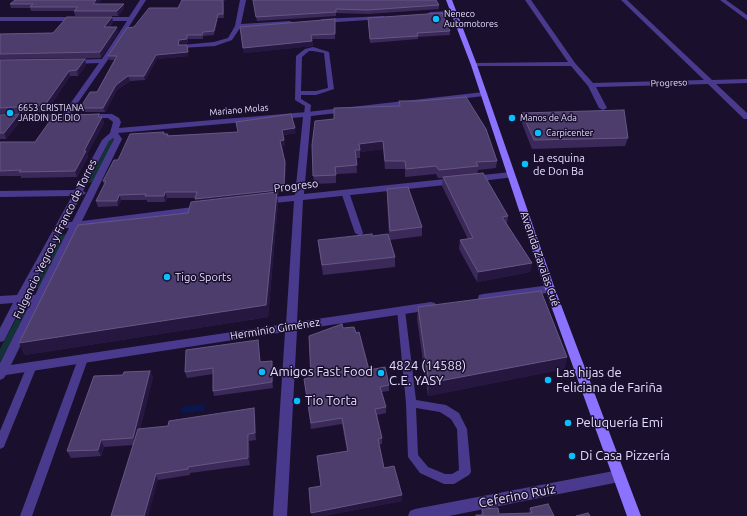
<!DOCTYPE html>
<meta charset="utf-8">
<style>
body{margin:0}
canvas{display:block;background:#1a102d}
</style>
<canvas width="747" height="516"></canvas>
<script>
const c = document.querySelector('canvas').getContext('2d');
c.lineJoin = 'round';
function paint(path, color) {
  c.fillStyle = color;
  c.fill(path, 'evenodd');
}
function poly(rows) {
  const path = new Path2D();
  for (const r of rows) {
    path.moveTo(r[0], r[1]);
    for (let i = 2; i < r.length; i += 2) path.lineTo(r[i], r[i + 1]);
  }
  return path;
}
function stroke(path, color, width, dash) {
  c.strokeStyle = color;
  c.lineWidth = width;
  c.lineCap = dash ? 'butt' : 'round';
  c.setLineDash(dash || []);
  c.stroke(path);
}
function drawText(font, color, halo, rows, align = 'center') {
  c.font = font + ' Ubuntu,sans-serif';
  c.lineWidth = 3;
  c.setLineDash([]);
  c.textBaseline = 'middle';
  c.strokeStyle = halo;
  c.fillStyle = color;
  for (const [text, x, y, turn = 0] of rows) {
    c.save();
    c.translate(x, y);
    c.rotate((+turn || 0) * Math.PI / 180);
    c.textAlign = isNaN(turn) ? turn : align;
    if (halo) c.strokeText(text, 0, 0);
    c.fillText(text, 0, 0);
    c.restore();
  }
}
paint(poly([
 [114,138,94,182,88,183,110,139],
 [63,234,67,235,39,288,34,289,33,287,60,236],
 [23,310,27,311,0,362,0,349,20,312]
]), '#133337');
paint(poly([
 [205,404,204,411,185,413,180,412,181,409,186,406]
]), '#09174d');
paint(poly([
 [313,47,329,52,334,89,316,95,301,95,301,99,311,105,310,114,307,116,304,114,305,106,295,100,296,56,305,49,313,47],
 [309,51,313,51,324,53,328,88,316,91,301,91,302,57,309,51],
 [345,190,349,192,363,233,362,235,359,235,355,233,341,192,345,190],
 [401,307,404,308,405,310,416,400,446,405,459,413,467,429,471,472,469,475,454,484,444,484,420,473,408,457,406,403,397,310,398,308,401,307],
 [416,408,440,412,451,419,457,429,459,470,452,474,445,474,428,467,418,455,416,408],
 [83,355,86,356,88,359,32,516,20,516,78,359,80,356,83,355],
 [32,362,35,363,37,366,5,444,4,447,0,449,0,431,27,366,29,363,32,362]
]), '#4a3a8d');
paint(poly([
 [140,0,146,0,107,61,70,114,112,114,119,118,121,122,119,128,307,112,484,92,488,94,484,96,311,116,304,194,455,178,459,181,455,184,303,200,297,322,431,302,435,303,436,306,435,309,431,310,297,330,287,516,273,516,285,332,6,375,4,378,0,380,0,363,31,302,24,302,4,341,0,342,0,328,13,303,0,304,0,296,17,295,72,196,0,197,0,191,75,190,102,140,110,133,113,122,108,118,0,119,0,115,63,114,99,63,72,64,69,62,72,60,102,59,127,21,100,21,97,19,100,17,129,17,140,0],
 [303,117,295,195,264,198,260,201,264,204,294,201,286,324,11,365,42,301,45,298,45,297,79,227,201,212,206,209,201,206,82,221,122,139,118,133,303,117],
 [113,138,114,139,72,222,67,222,81,196,86,193,83,191,109,141,113,138],
 [63,228,69,228,35,295,28,295,63,228],
 [240,0,246,0,241,24,290,21,293,23,290,25,240,28,232,40,215,46,180,48,180,46,182,45,214,42,228,38,235,26,240,0],
 [525,0,531,0,575,63,593,83,704,80,621,0,627,0,712,80,747,79,747,83,716,84,747,113,747,119,744,119,708,84,596,87,607,108,603,110,599,108,588,86,571,66,472,66,471,65,474,63,568,62,525,0],
 [720,0,726,0,747,15,747,20,720,0],
 [455,11,456,12,453,14,430,16,427,14,430,12,455,11],
 [384,16,384,18,382,19,322,23,319,21,322,19,384,16],
 [0,17,78,17,81,19,78,21,0,21,0,17],
 [511,172,514,173,515,175,514,177,473,182,469,179,473,176,511,172],
 [550,285,554,286,555,289,554,292,483,302,479,301,478,298,479,295,483,294,550,285],
 [619,470,624,472,626,476,624,480,619,482,449,516,408,516,410,511,415,509,619,470]
]), '#4a3a8d');
paint(poly([
 [446,0,452,0,477,65,555,289,641,516,627,516,545,289,471,65,446,0]
]), '#8c73ff');
paint(poly([
 [15,0,101,0,97,4,124,8,118,16,75,16,74,11,31,11,30,8,11,8,10,4],
 [182,0,226,0,224,1,224,18,218,18,214,35,203,36,203,39,188,39,188,43,179,45,187,45,188,56,157,59,145,80,130,81,117,90,105,112,82,112,80,108,97,92,114,60,109,60,108,56,134,27,178,8],
 [253,0,439,5,439,9,368,14,336,13,336,16,257,21],
 [112,17,113,22,110,27,118,32,101,58,0,59,0,34,53,33],
 [335,19,335,39,312,39,313,46,243,53],
 [368,21,450,31,450,35,418,37,418,39,370,43],
 [0,60,86,65,78,76,70,76,47,111,0,114],
 [399,101,497,161,496,168,478,170,477,174,508,216,507,224,532,263,530,272,477,282,459,249,460,240,468,239,442,186,443,178,438,178,436,174,405,177,405,169,385,169,383,149,360,152,360,158,356,158,357,173,336,174,336,183,314,184,312,145,334,119,399,106],
 [522,113,628,138,625,146,532,149,521,121],
 [19,114,21,120,6,139,0,139,0,115],
 [99,114,100,117,102,117,104,123,87,154,88,157,77,177,21,178,21,176,0,176,0,142,35,142,74,118],
 [164,132,165,134,168,135,296,133,283,135,285,146,282,146,286,167,284,191,279,192,279,195,277,196,278,203,268,317,25,355,19,343,188,213,195,202,195,198,167,198,165,202,147,202,147,200,121,200,118,206,98,207,96,201,104,185,103,181,118,160],
 [387,189,422,227,422,236,390,240,395,257,395,267,323,275,319,249,318,240,372,236,389,237,387,198],
 [418,307,567,357,564,369,428,396,417,319],
 [343,328,369,370,389,385,389,391,382,392,386,407,386,413,377,415,382,438,382,444,379,444,384,468,402,495,402,501,323,516,312,516,309,488,321,486,347,451,342,424,311,429,305,385,311,377],
 [258,340,260,362,272,361,273,388,214,396,213,391,213,374,187,378,185,372],
 [153,377,140,429,168,426,254,408,255,415,256,440,249,441,250,465,190,473,190,475,158,480,133,445,104,447,101,456,71,458,67,451],
 [530,508,554,516,481,515,482,509,499,514,529,513]
]), '#3b295a');
paint(poly([
 [96,0,101,0,94,8,93,4],
 [223,0,226,0,224,1,224,18],
 [124,4,124,8,118,16,117,11],
 [218,14,218,18,214,35,214,31],
 [112,17,113,22,106,32,104,27],
 [117,27,118,32,101,58,100,52],
 [187,35,188,43,178,45,179,40],
 [312,41,313,46,243,53,243,48],
 [187,45,188,56,157,59,145,80,144,76,156,55],
 [85,59,86,65,78,76,77,70],
 [69,71,70,76,47,111,45,105],
 [128,76,130,81,117,90,105,112,103,108,116,85],
 [19,114,21,120,6,139,4,133],
 [102,117,104,123,87,154,88,157,77,177,75,171,84,151],
 [295,128,296,133,282,135,282,130],
 [284,140,285,146,281,146,280,141],
 [383,141,383,149,360,152,359,144],
 [285,162,286,167,284,191,279,192,279,195,277,196,278,203,268,317,25,355,19,343,266,305,196,205,195,199,279,186],
 [165,192,167,198,165,202,164,196],
 [119,195,121,200,118,206,117,201],
 [532,263,530,272,477,282,478,272],
 [567,357,564,369,428,396,429,383],
 [272,361,272,366,273,388,272,382],
 [150,371,153,377,136,445,133,438],
 [254,408,255,415,256,440,255,433],
 [248,434,249,441,250,465,248,458],
 [101,440,104,447,101,456,98,450],
 [156,474,158,480,148,516,144,516],
 [402,495,402,501,323,516,312,516,311,513]
]), '#261741');
const building = poly([
 [15,0,96,0,93,4,124,4,117,11,74,11,78,7,30,7,33,4,10,4,15,0],
 [182,0,223,0,223,14,218,14,214,31,203,32,202,35,187,35,187,39,179,40,178,45,187,45,188,52,156,55,144,76,128,76,116,85,103,108,80,108,90,92,97,92,117,56,108,56,127,28,134,27,149,8,178,8,182,0],
 [253,0,436,0,439,5,368,10,336,9,336,12,256,17,253,0],
 [442,13,450,31,417,33,418,36,370,39,368,18,442,13],
 [67,17,112,17,104,27,117,27,100,52,0,54,0,34,53,33,67,17],
 [335,19,335,34,311,35,312,41,243,48,240,27,335,19],
 [85,59,77,70,69,71,45,105,0,108,0,60,85,59],
 [466,97,486,129,497,161,476,162,478,166,439,170,436,166,406,169,405,161,385,161,383,141,359,144,360,150,355,150,357,165,335,167,336,175,313,176,312,145,315,121,334,119,334,108,400,106,399,101,419,101,466,97],
 [624,110,628,138,534,140,522,113,624,110],
 [19,114,4,133,0,133,0,115,19,114],
 [99,114,98,117,102,117,84,151,86,151,75,171,19,172,21,170,0,171,0,142,35,142,52,118,74,118,76,115,99,114],
 [291,114,295,128,282,130,284,140,280,141,285,162,284,185,279,186,278,190,195,199,197,192,165,192,164,196,145,196,146,194,119,195,117,201,96,201,106,181,103,181,114,160,118,160,130,134,164,132,163,134,168,134,167,136,238,132,236,122,291,114],
 [483,173,508,216,502,217,532,263,478,272,460,240,473,238,443,177,483,173],
 [408,187,422,227,390,231,387,189,408,187],
 [277,192,266,305,19,343,78,225,188,213,191,202,277,192],
 [372,234,372,236,388,234,395,257,322,265,318,240,372,234],
 [541,291,567,357,429,383,418,307,541,291],
 [342,324,343,328,354,327,356,333,359,332,369,370,385,367,389,385,380,387,386,407,375,409,382,438,378,439,384,468,394,466,402,495,311,513,309,488,321,486,317,456,348,451,342,418,311,423,304,379,311,377,309,336,342,324],
 [258,340,260,362,272,361,272,382,213,391,213,368,185,372,186,350,258,340],
 [150,371,133,438,101,440,98,450,67,451,94,376,123,375,124,372,150,371],
 [254,408,255,433,248,434,248,458,188,467,188,469,156,474,144,516,111,516,138,429,168,426,169,421,254,408],
 [548,504,554,516,476,516,476,515,483,515,482,509,498,508,499,514,532,513,530,508,548,504],
 [588,513,590,516,576,516,588,513]
]);
paint(building, '#4d3d6c');
stroke(building, '#655683', 1);
for (const [x, y, r, color] of [
 [436,19,4,"#08c0ff"],
 [10,113,4,"#08c0ff"],
 [512,118,4,"#08c0ff"],
 [538,133,4,"#08c0ff"],
 [525,164,4,"#08c0ff"],
 [167,277,4,"#08c0ff"],
 [262,372,4,"#08c0ff"],
 [381,373,4,"#08c0ff"],
 [548,380,4,"#08c0ff"],
 [297,401,4,"#08c0ff"],
 [568,423,4,"#08c0ff"],
 [572,456,4,"#08c0ff"]
]) {
  const dot = new Path2D();
  dot.arc(x, y, r, 0, 2 * Math.PI);
  c.fillStyle = color;
  c.fill(dot);
  stroke(dot, '#1a102d', 1.5);
}
drawText('9px', '#e5dcff', '#1a102d', [
 ["Neneco",444,14],
 ["Automotores",444,24],
 ["6653 CRISTIANA",18,108],
 ["JARDIN DE DIO",18,118],
 ["Manos de Ada",520,118],
 ["Carpicenter",546,133]
], 'left');
drawText('9px', '#e5dcff', '#1a102d', [
 ["Progreso",669,83,-2],
 ["Mariano Molas",239,110,-5]
]);
drawText('11px', '#e5dcff', '#1a102d', [
 ["La esquina",533,158],
 ["de Don Ba",533,171],
 ["Tigo Sports",175,277]
], 'left');
drawText('11px', '#e5dcff', '#1a102d', [
 ["Progreso",296,186,-7],
 ["Fulgencio Yegros y Franco de Torres",55,239,-64],
 ["Avenida Zavalas Cué",540,259,71],
 ["Herminio Giménez",275,329,-9]
]);
drawText('13px', '#e5dcff', '#1a102d', [
 ["4824 (14588)",389,366],
 ["C.E. YASY",389,381],
 ["Amigos Fast Food",270,372],
 ["Las hijas de",556,373],
 ["Feliciana de Fariña",556,388],
 ["Tio Torta",305,401],
 ["Peluquería Emi",576,423],
 ["Di Casa Pizzería",580,456]
], 'left');
drawText('13px', '#e5dcff', '#1a102d', [
 ["Ceferino Ruíz",517,496,-11]
]);
</script>
